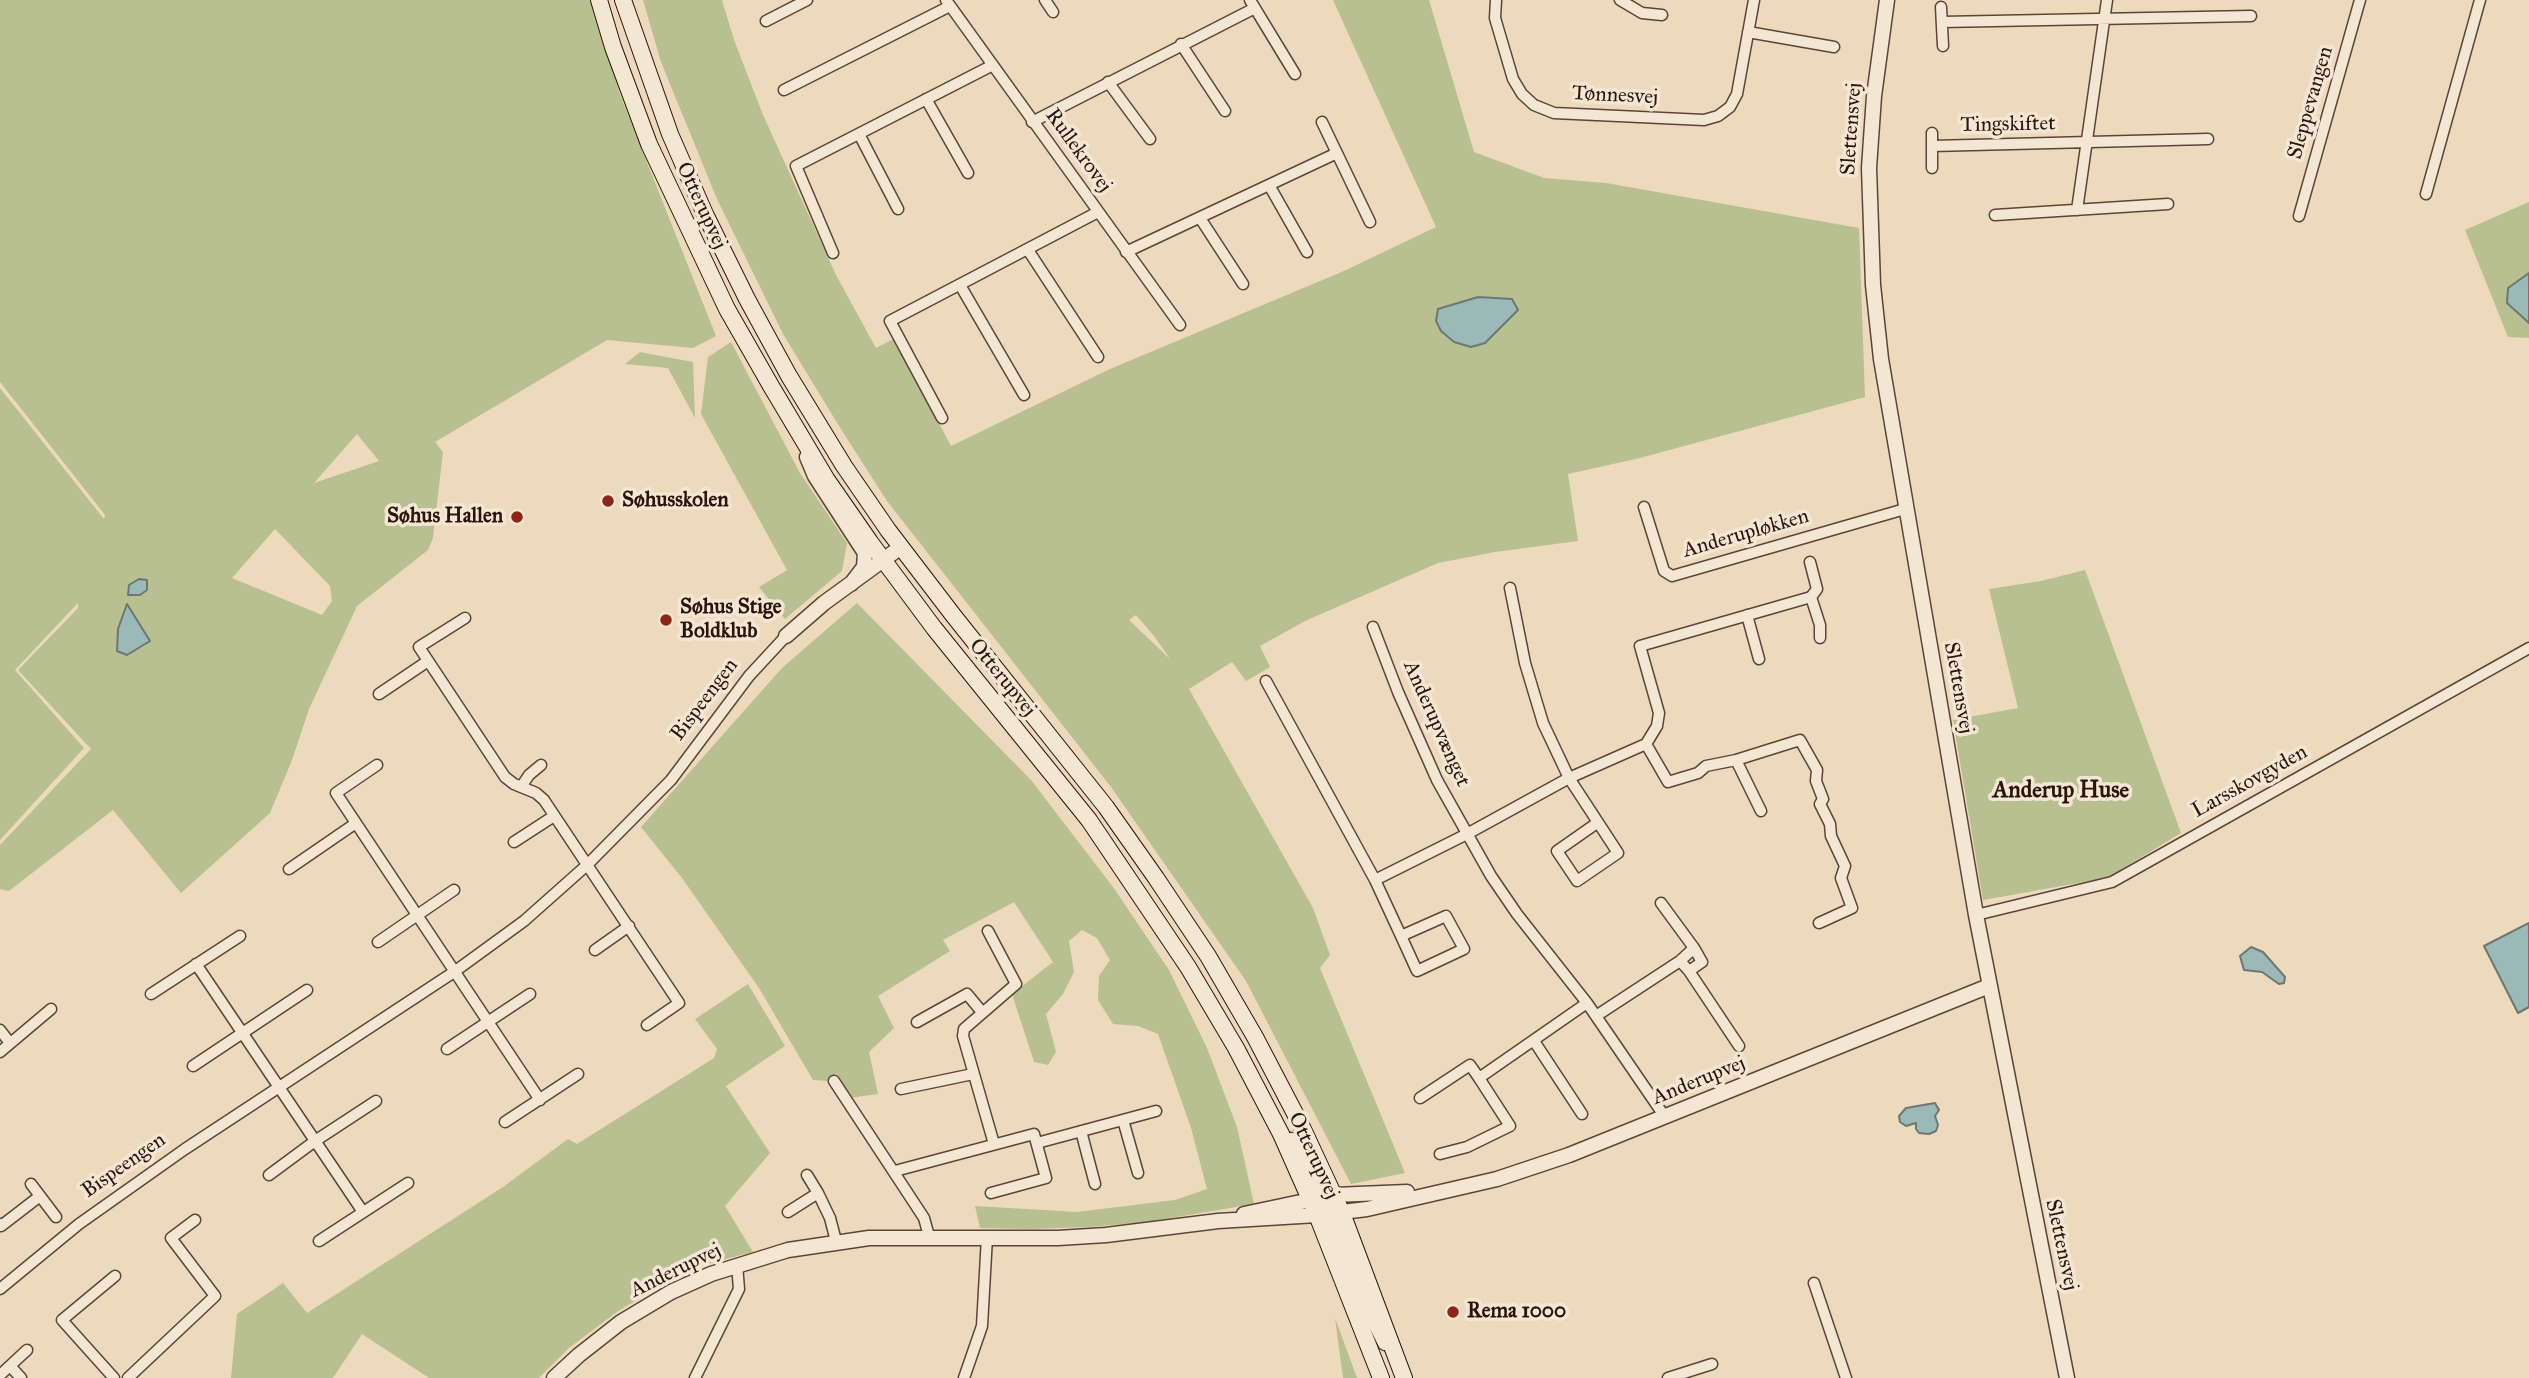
<!DOCTYPE html>
<meta charset="utf-8">
<style>
body{margin:0}
canvas{display:block;background:#edd9bc}
</style>
<canvas width="2529" height="1378"></canvas>
<script>
const c = document.querySelector('canvas').getContext('2d');
c.lineJoin = 'round';
function paint(path, color) {
  c.fillStyle = color;
  c.fill(path, 'evenodd');
}
function poly(rows) {
  const path = new Path2D();
  for (const r of rows) {
    path.moveTo(r[0], r[1]);
    for (let i = 2; i < r.length; i += 2) path.lineTo(r[i], r[i + 1]);
  }
  return path;
}
function stroke(path, color, width, dash) {
  c.strokeStyle = color;
  c.lineWidth = width;
  c.lineCap = dash ? 'butt' : 'round';
  c.setLineDash(dash || []);
  c.stroke(path);
}
function drawText(font, color, halo, rows, align = 'center') {
  c.font = font + ' "IM FELL Great Primer",serif';
  c.lineWidth = 7;
  c.setLineDash([]);
  c.textBaseline = 'middle';
  c.strokeStyle = halo;
  c.fillStyle = color;
  for (const [text, x, y, turn = 0] of rows) {
    c.save();
    c.translate(x, y);
    c.rotate((+turn || 0) * Math.PI / 180);
    c.textAlign = isNaN(turn) ? turn : align;
    if (halo) c.strokeText(text, 0, 0);
    c.fillText(text, 0, 0);
    c.restore();
  }
}
paint(poly([
 [0,0,590,0,621,97,716,336,693,348,607,340,435,442,443,452,433,538,428,550,357,606,309,709,292,760,270,813,181,893,113,810,9,891,0,889,0,845,91,749,18,670,78,608,78,603,15,670,84,748,0,840,0,388,104,519,105,515,0,382],
 [357,434,379,461,314,483],
 [275,529,330,586,332,601,322,615,232,578],
 [643,0,722,0,734,40,763,115,836,275,876,348,895,338,951,446,1110,369,1344,271,1436,227,1333,0,1429,0,1474,152,1544,178,1606,183,1859,228,1865,397,1640,458,1568,474,1578,541,1495,552,1438,563,1305,621,1260,646,1270,667,1246,681,1232,662,1189,689,1313,908,1330,955,1320,968,1405,1173,1351,1184,1246,981,1111,787,887,501,839,426,783,334,717,199,661,62],
 [1136,615,1154,636,1170,659,1129,620],
 [2529,202,2529,338,2508,337,2465,230],
 [731,342,800,473,847,543,842,571,785,619,759,587,787,570,701,414,708,357],
 [640,352,693,362,695,418,668,368,625,364],
 [2085,570,2181,833,2107,878,1983,900,1953,720,2018,708,1989,589,2041,581],
 [857,603,1031,780,1113,887,1169,970,1207,1048,1237,1127,1254,1204,1147,1222,1089,1227,1029,1229,980,1228,975,1206,1077,1212,1175,1200,1207,1189,1191,1128,1158,1034,1138,1026,1113,1024,1098,1000,1099,976,1110,960,1097,938,1082,930,1069,941,1074,972,1063,994,1046,1014,1056,1052,1048,1065,1034,1062,1012,994,1053,962,1014,902,943,940,950,951,878,996,894,1028,869,1052,878,1094,841,1099,828,1081,813,1080,759,988,682,878,641,827,782,668],
 [748,984,785,1046,726,1086,770,1153,725,1206,753,1252,691,1268,618,1311,569,1348,539,1378,429,1378,362,1334,333,1378,231,1378,237,1314,283,1283,307,1313,503,1187,568,1139,577,1144,714,1058,717,1049,695,1019],
 [1335,1318,1357,1378,1343,1378]
]), '#b8bf91');
const water = poly([
 [2529,273,2529,323,2507,303,2508,288,2529,273],
 [1478,297,1512,299,1518,310,1485,343,1471,347,1454,342,1441,331,1436,321,1438,309,1478,297],
 [139,579,147,580,147,590,140,595,128,595,129,585,139,579],
 [127,604,150,641,127,655,117,651,118,629,127,604],
 [2529,923,2529,1007,2518,1013,2484,946,2529,923],
 [2251,947,2263,952,2285,977,2284,983,2279,984,2262,972,2244,970,2240,956,2251,947],
 [1935,1103,1939,1110,1935,1116,1938,1125,1936,1131,1929,1134,1919,1133,1916,1129,1916,1123,1906,1126,1900,1122,1899,1116,1906,1108,1935,1103]
]);
paint(water, '#9ab9b7');
stroke(water, '#6e7773', 2);
const minor = poly([
 [946,0,1180,325],
 [1045,0,1053,12],
 [1250,0,1295,74],
 [1496,0,1495,18,1513,79,1522,94,1534,105,1554,113,1704,120,1718,116,1730,107,1737,94,1754,0],
 [1620,0,1642,13,1662,15],
 [1941,7,1943,46],
 [766,21,807,0],
 [1942,22,2251,16],
 [1748,32,1834,47],
 [1181,44,1225,111],
 [1108,82,1150,139],
 [784,90,950,6],
 [926,99,968,173],
 [1032,122,1255,8],
 [1322,122,1370,222],
 [1932,133,1932,168],
 [859,134,898,209],
 [1932,146,2208,139],
 [1269,185,1307,252],
 [2426,194,2480,0],
 [2077,210,2107,0],
 [1995,215,2168,204],
 [2299,216,2360,0],
 [1200,218,1243,284],
 [1028,250,1098,357],
 [1126,252,1337,153],
 [833,253,796,166,991,66],
 [960,285,1024,395],
 [942,418,890,321,1098,212],
 [1644,507,1664,571,1672,576,1905,509],
 [1810,562,1817,589,1811,597],
 [1510,588,1525,663,1543,723,1569,778,1618,853,1577,881,1557,851,1597,823],
 [1747,615,1759,659],
 [465,618,419,647,505,777,514,784,536,793,544,800,679,1003,647,1025],
 [1373,627,1398,692,1437,780,1491,876,1517,914,1587,1003,1665,1117],
 [1266,681,1375,880,1401,936,1446,916,1464,949,1417,971,1401,936],
 [379,694,428,661],
 [1646,744,1668,782,1698,773,1706,766,1736,760,1800,740,1817,770,1816,781,1823,799,1820,804,1830,824,1831,836,1845,866,1841,878,1852,908,1819,923],
 [1646,744,1657,726,1659,713,1640,646,1811,597,1820,625,1820,638],
 [1736,760,1761,811],
 [377,765,336,793,540,1100],
 [521,787,529,775,541,765],
 [514,842,554,816],
 [289,869,356,823],
 [1375,880,1467,834,1569,778,1646,744],
 [1661,903,1694,948],
 [1976,915,2112,882,2529,648],
 [988,931,1016,984,964,1029,963,1036,994,1144],
 [378,942,454,890],
 [595,950,629,926],
 [196,964,363,1212],
 [1689,971,1739,1046],
 [151,994,240,936],
 [1596,1016,1680,961,1694,948,1702,962,1689,971,1680,961],
 [917,1022,967,994,982,1012],
 [0,1030,10,1043],
 [1534,1041,1582,1114],
 [447,1049,530,994],
 [0,1052,51,1009],
 [193,1066,307,990],
 [834,1081,924,1218,929,1236],
 [901,1089,973,1074],
 [1420,1098,1470,1065,1479,1078,1587,1003],
 [1123,1120,1138,1173],
 [505,1122,578,1074],
 [1081,1131,1095,1184],
 [1037,1143,1156,1111],
 [1440,1154,1467,1147,1510,1126,1479,1078],
 [895,1171,1034,1134,1046,1178,991,1193],
 [269,1175,315,1141,376,1101],
 [807,1175,818,1193],
 [31,1184,56,1217],
 [788,1212,818,1193,830,1218,836,1241],
 [0,1224,1,1226,40,1196],
 [319,1241,408,1183],
 [1814,1283,1846,1378],
 [0,1289,79,1224,185,1149,454,972,524,921,587,865,671,780,749,676,786,636],
 [10,1366,21,1378],
 [0,1375,27,1350],
 [114,1378,62,1320,115,1276],
 [128,1378,215,1296,171,1238,195,1220],
 [695,1378,739,1289,737,1265],
 [964,1378,982,1326,987,1237],
 [1668,1378,1712,1364]
]);
const tertiary = poly([
 [1887,0,1874,96,1869,168,1873,285,1881,359,1976,915,2067,1378],
 [807,457,815,476,865,553,864,567,851,584],
 [786,636,824,603,901,547],
 [1291,1140,1317,1190,1329,1203],
 [1322,1210,1334,1228,1374,1321,1385,1343],
 [1244,1214,1334,1195,1407,1192],
 [554,1378,579,1355,621,1322,671,1292,711,1274,788,1250,869,1238,1058,1238,1106,1235,1218,1221,1317,1215,1367,1209,1497,1179,1569,1155,1989,986]
]);
const secondary = poly([
 [599,0,613,47,649,144,727,309,771,386,827,480,870,542,934,628,1089,820,1188,967,1236,1048,1281,1134,1317,1215,1381,1378],
 [623,0,670,134,705,214,747,299,789,376,844,466,888,530,953,615,1106,807,1156,878,1208,956,1255,1037,1301,1125,1342,1213,1404,1378]
]);
stroke(minor, '#5c4538', 13);
stroke(tertiary, '#5c4538', 17);
stroke(secondary, '#2b140c', 18);
stroke(minor, '#f3e6d3', 10);
stroke(tertiary, '#f3e6d3', 14);
stroke(secondary, '#f3e6d3', 16);
for (const [x, y, r, color] of [
 [608,501,7,"#8f2418"],
 [517,517,7,"#8f2418"],
 [666,620,7,"#8f2418"],
 [1453,1312,7,"#8f2418"]
]) {
  const dot = new Path2D();
  dot.arc(x, y, r, 0, 2 * Math.PI);
  c.fillStyle = color;
  c.fill(dot);
  stroke(dot, '#f3e6d3', 2.5);
}
drawText('21px', '#2b140c', '#f3e6d3', [
 ["Tønnesvej",1615,96,3],
 ["Sleppevangen",2311,103,-74],
 ["Tingskiftet",2008,125,-1],
 ["Slettensvej",1852,129,-86],
 ["Rullekrovej",1078,151,54],
 ["Otterupvej",701,206,65],
 ["Anderupløkken",1746,534,-16],
 ["Otterupvej",1002,678,51],
 ["Slettensvej",1958,688,80],
 ["Bispeengen",705,700,-53],
 ["Anderupvænget",1436,724,66],
 ["Larsskovgyden",2250,782,-29],
 ["Anderupvej",1699,1081,-22],
 ["Otterupvej",1313,1156,65],
 ["Bispeengen",124,1166,-35],
 ["Slettensvej",2061,1245,78],
 ["Anderupvej",676,1271,-26]
]);
drawText('bold 21px', '#2b140c', '#f3e6d3', [
 ["Søhusskolen",622,501],
 ["Søhus Hallen",503,517,"right"],
 ["Søhus Stige",680,608],
 ["Boldklub",680,632],
 ["Rema 1000",1467,1312]
], 'left');
drawText('bold 23px', '#2b140c', '#f3e6d3', [
 ["Anderup Huse",2061,791]
]);
</script>
